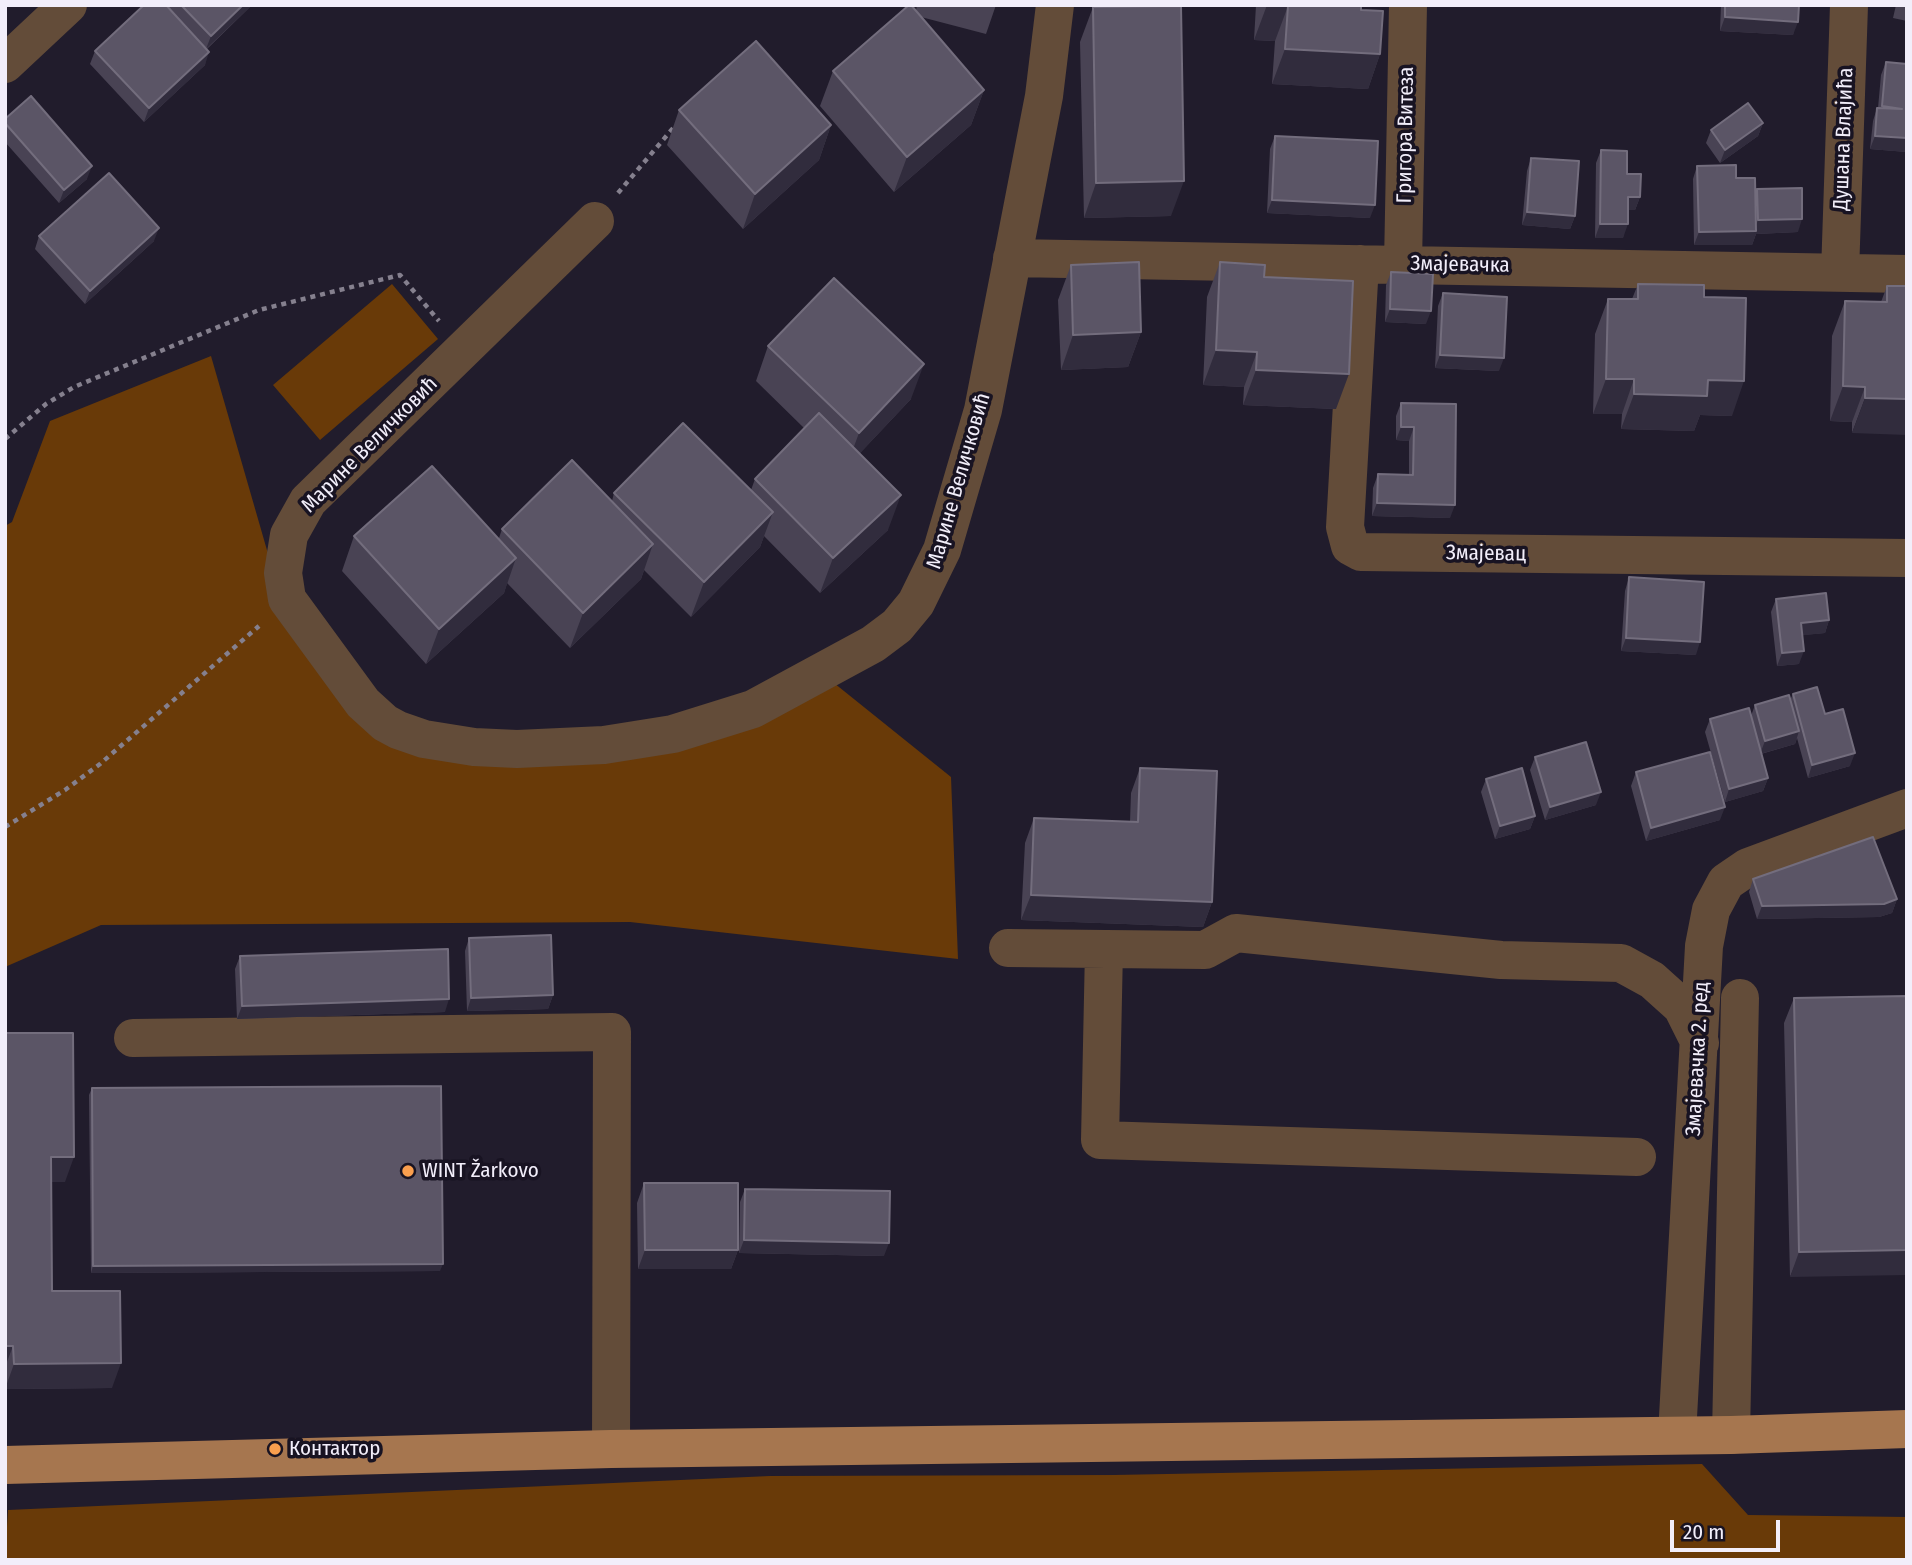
<!DOCTYPE html>
<meta charset="utf-8">
<style>
body{margin:0}
#map{position:relative;width:1912px;height:1565px;overflow:hidden;background:#211c2c;font-family:"Fira Sans Condensed",sans-serif}
canvas{display:block}
.frame{position:absolute;inset:0;border:7px solid #f2eefa;pointer-events:none}
.scale{position:absolute;left:1670px;top:1520px;width:110px;height:32px;box-sizing:border-box;border:4px solid #f2eefa;border-top:0;padding-left:9px;font-size:21px;line-height:24px;white-space:nowrap;color:#f2eefa;-webkit-text-stroke:5px #181322;paint-order:stroke}
</style>
<div id="map">
<canvas width="1912" height="1565"></canvas>
<div class="frame"></div>
<div class="scale">20 m</div>
</div>
<script>
const c = document.querySelector('canvas').getContext('2d');
c.lineJoin = 'round';
function paint(path, color) {
  c.fillStyle = color;
  c.fill(path, 'evenodd');
}
function poly(rows) {
  const path = new Path2D();
  for (const r of rows) {
    path.moveTo(r[0], r[1]);
    for (let i = 2; i < r.length; i += 2) path.lineTo(r[i], r[i + 1]);
  }
  return path;
}
function stroke(path, color, width, dash) {
  c.strokeStyle = color;
  c.lineWidth = width;
  c.lineCap = dash ? 'butt' : 'round';
  c.setLineDash(dash || []);
  c.stroke(path);
}
function drawText(font, color, halo, rows, align = 'center') {
  c.font = font + ' "Fira Sans Condensed",sans-serif';
  c.lineWidth = 7;
  c.setLineDash([]);
  c.textBaseline = 'middle';
  c.strokeStyle = halo;
  c.fillStyle = color;
  for (const [text, x, y, turn = 0] of rows) {
    c.save();
    c.translate(x, y);
    c.rotate((+turn || 0) * Math.PI / 180);
    c.textAlign = isNaN(turn) ? turn : align;
    if (halo) c.strokeText(text, 0, 0);
    c.fillText(text, 0, 0);
    c.restore();
  }
}
paint(poly([
 [392,284,438,339,320,440,273,385],
 [211,356,288,623,379,734,467,761,834,683,951,777,958,959,630,922,101,925,5,967,5,526,12,522,50,421],
 [1702,1464,1748,1515,1907,1517,1907,1560,5,1560,8,1510,770,1476,1113,1475]
]), '#693a08');
stroke(poly([
 [618,193,674,127],
 [5,439,46,404,74,387,259,310,400,275,439,321],
 [5,827,65,790,100,764,259,626]
]), '#85808e', 4.5, [5, 5]);
stroke(poly([
 [5,64,68,5],
 [595,221,308,501,289,535,283,573,287,599,363,703,385,723,398,730,424,739,474,747,517,749,604,745,673,734,753,709,873,644,897,626,916,603,942,550,983,410,1044,96,1055,5],
 [1012,258,1907,274],
 [1360,264,1345,527,1350,546,1361,552,1907,558],
 [1403,264,1408,5],
 [1840,273,1849,5],
 [1008,948,1205,950,1236,933,1501,960,1621,963,1652,980,1682,1007,1700,1043],
 [1104,949,1100,1140,1637,1157],
 [133,1038,612,1032,611,1449],
 [1677,1435,1704,946,1711,910,1726,882,1748,867,1907,808],
 [1731,1435,1740,998]
]), '#634c39', 38);
stroke(poly([
 [5,1465,611,1449,1731,1435,1907,1429]
]), '#a6764f', 38);
paint(poly([
 [144,5,252,5,207,49,205,65,144,122,90,64,95,51],
 [917,5,996,5,986,34,921,17,984,90,971,125,894,192,820,106,833,71,916,11],
 [1256,5,1361,5,1361,10,1380,54,1368,89,1272,84,1275,41,1254,40],
 [1721,5,1799,5,1793,35,1720,31],
 [1896,5,1907,5,1907,21,1893,18],
 [1093,7,1171,216,1084,218,1080,42],
 [1886,62,1907,152,1870,149,1873,121,1877,108,1878,108,1881,75],
 [679,110,831,125,819,160,743,229,667,145],
 [5,119,87,179,59,203,5,142],
 [1763,123,1758,136,1720,163,1706,143,1711,130],
 [1275,136,1370,218,1267,213,1270,149],
 [1601,150,1627,174,1640,197,1635,210,1628,210,1623,238,1595,238,1596,163],
 [1531,158,1575,216,1570,229,1522,225,1527,171],
 [1697,166,1736,178,1755,194,1757,189,1798,232,1756,234,1752,245,1694,245,1693,179],
 [39,236,154,241,85,304,35,249],
 [1220,262,1264,277,1336,409,1243,405,1244,387,1203,385,1207,297],
 [1071,265,1141,332,1128,367,1061,370,1058,300],
 [1391,272,1426,324,1385,322,1386,285],
 [1638,284,1704,297,1732,416,1700,415,1694,431,1621,429,1622,414,1593,414,1595,334,1608,299,1632,299],
 [1887,286,1907,286,1852,433,1852,422,1830,421,1832,336,1845,301,1881,302],
 [1443,293,1499,371,1435,368,1438,306],
 [768,346,911,399,860,453,888,530,820,593,764,536,760,547,691,617,644,570,641,579,570,648,507,583,504,593,426,664,342,571,354,536,499,538,502,529,612,501,614,493,751,490,755,479,804,428,756,381],
 [1401,403,1456,404,1450,518,1372,516,1373,488,1378,474,1409,475,1409,441,1396,440,1396,416],
 [1629,577,1696,655,1621,651,1625,591],
 [1776,599,1829,620,1825,633,1802,635,1799,664,1777,666,1771,612],
 [1793,694,1825,714,1850,766,1808,778,1797,738,1795,744,1761,754,1768,778,1763,791,1725,802,1705,732,1710,719,1751,716,1755,705,1790,700],
 [1535,757,1596,805,1545,820,1530,770],
 [1140,768,1212,902,1203,927,1021,920,1025,843,1034,818,1130,822,1131,793],
 [1636,772,1720,820,1646,841,1631,786],
 [1486,779,1535,816,1530,829,1495,839,1481,792],
 [1753,879,1897,899,1892,913,1879,917,1757,919,1749,892],
 [469,938,553,995,548,1009,467,1011,465,951],
 [240,956,445,1012,237,1019,235,969],
 [1907,996,1790,1277,1784,1023,1794,998],
 [5,1033,65,1182,51,1182,52,1291,112,1388,5,1389],
 [92,1088,440,1271,91,1273,89,1095],
 [644,1183,738,1250,731,1269,638,1269,637,1203],
 [745,1189,884,1256,739,1253,740,1202]
]), '#494354');
paint(poly([
 [243,5,252,5,206,49,211,36],
 [1267,5,1288,6,1275,41,1254,40],
 [1725,17,1798,22,1793,35,1720,31],
 [1285,49,1380,54,1368,89,1272,84],
 [209,52,205,65,144,122,149,108],
 [984,90,971,125,894,192,907,157],
 [1763,123,1758,136,1720,163,1725,150],
 [831,125,819,160,743,229,755,194],
 [1875,136,1907,138,1907,152,1870,149],
 [92,166,87,179,59,203,64,190],
 [1184,181,1171,216,1084,218,1096,183],
 [1628,197,1640,197,1635,210,1623,210],
 [1272,200,1375,205,1370,218,1267,213],
 [1527,212,1575,216,1570,229,1522,225],
 [1802,219,1798,232,1756,234,1752,245,1694,245,1699,232,1754,231,1758,220],
 [1600,224,1628,224,1623,238,1595,238],
 [159,228,154,241,85,304,90,291],
 [1390,309,1431,311,1426,324,1385,322],
 [1141,332,1128,367,1061,370,1073,335],
 [1216,350,1257,352,1244,387,1203,385],
 [1440,355,1504,358,1499,371,1435,368],
 [924,364,911,399,846,468,859,433],
 [1256,370,1349,374,1336,409,1243,405],
 [1606,379,1634,379,1622,414,1593,414],
 [1708,380,1744,381,1732,416,1700,415,1694,431,1621,429,1634,394],
 [1843,386,1865,387,1852,422,1830,421],
 [1865,398,1907,399,1907,435,1852,433],
 [1401,427,1414,427,1409,441,1396,440],
 [901,495,888,530,820,593,833,558],
 [1377,503,1455,505,1450,518,1372,516],
 [773,512,760,547,691,617,704,582],
 [653,544,641,579,570,648,583,613],
 [516,558,504,593,426,664,439,629],
 [1829,620,1825,633,1796,636,1801,623],
 [1626,638,1700,642,1696,655,1621,651],
 [1804,651,1799,664,1777,666,1782,653],
 [1799,731,1795,744,1760,754,1765,741],
 [1855,753,1850,766,1808,778,1812,765],
 [1768,778,1763,791,1725,802,1729,789],
 [1601,792,1596,805,1545,820,1550,807],
 [1725,807,1720,820,1646,841,1651,828],
 [1535,816,1530,829,1495,839,1500,826],
 [1031,895,1212,902,1203,927,1021,920],
 [1897,899,1892,913,1879,917,1757,919,1762,906],
 [553,995,548,1009,467,1011,471,998],
 [449,999,445,1012,237,1019,242,1006],
 [51,1157,74,1157,65,1182,42,1182],
 [744,1240,889,1243,884,1256,739,1253],
 [645,1250,738,1250,731,1269,638,1269],
 [1907,1250,1907,1275,1790,1277,1799,1252],
 [443,1264,440,1271,91,1273,93,1266],
 [5,1346,13,1346,5,1367],
 [121,1363,112,1388,5,1389,14,1364]
]), '#312c3d');
const building = poly([
 [144,5,166,5,209,52,149,108,95,51,144,5],
 [181,5,243,5,211,36,181,5],
 [909,5,911,5,984,90,907,157,833,71,909,5],
 [1274,5,1361,5,1361,10,1383,11,1380,54,1285,49,1288,6,1274,5],
 [1725,5,1799,5,1798,22,1725,17,1725,5],
 [1181,6,1184,181,1096,183,1093,7,1181,6],
 [756,41,831,125,755,194,679,110,756,41],
 [1886,62,1907,64,1907,138,1875,136,1877,108,1902,109,1882,106,1886,62],
 [31,96,92,166,64,190,5,123,5,119,31,96],
 [1748,103,1763,123,1725,150,1711,130,1748,103],
 [1275,136,1378,141,1375,205,1272,200,1275,136],
 [1601,150,1627,151,1627,174,1641,174,1640,197,1628,197,1628,224,1600,224,1601,150],
 [1531,158,1579,161,1575,216,1527,212,1531,158],
 [1736,165,1736,178,1755,178,1756,231,1699,232,1697,166,1736,165],
 [109,173,159,228,90,291,39,236,109,173],
 [1802,188,1802,219,1758,220,1757,189,1802,188],
 [1139,262,1141,332,1073,335,1071,265,1139,262],
 [1220,262,1265,265,1264,277,1353,281,1349,374,1256,370,1257,352,1216,350,1220,262],
 [1391,272,1433,274,1431,311,1390,309,1391,272],
 [834,278,924,364,859,433,768,346,834,278],
 [1638,284,1704,285,1704,297,1746,298,1744,381,1708,380,1707,396,1634,394,1634,379,1606,379,1608,299,1638,299,1638,284],
 [1887,286,1907,286,1907,399,1865,398,1865,387,1843,386,1845,301,1887,302,1887,286],
 [1443,293,1507,297,1504,358,1440,355,1443,293],
 [1401,403,1456,404,1455,505,1377,503,1378,474,1413,475,1414,427,1401,427,1401,403],
 [819,413,901,495,833,558,755,479,819,413],
 [683,423,773,512,704,582,614,493,683,423],
 [572,460,653,544,583,613,502,529,572,460],
 [432,466,516,558,439,629,354,536,432,466],
 [1629,577,1704,582,1700,642,1626,638,1629,577],
 [1826,593,1829,620,1801,623,1804,651,1782,653,1776,599,1826,593],
 [1817,687,1825,714,1843,709,1855,753,1812,765,1793,694,1817,687],
 [1789,695,1799,731,1765,741,1755,705,1789,695],
 [1749,708,1768,778,1729,789,1710,719,1749,708],
 [1586,742,1601,792,1550,807,1535,757,1586,742],
 [1710,752,1725,807,1651,828,1636,772,1710,752],
 [1140,768,1217,771,1212,902,1031,895,1034,818,1138,822,1140,768],
 [1522,768,1535,816,1500,826,1486,779,1522,768],
 [1873,837,1897,899,1884,904,1762,906,1753,879,1873,837],
 [551,935,553,995,471,998,469,938,551,935],
 [448,949,449,999,242,1006,240,956,448,949],
 [1907,996,1907,1250,1799,1252,1794,998,1907,996],
 [5,1033,73,1033,74,1157,51,1157,52,1291,120,1291,121,1363,14,1364,13,1346,5,1346,5,1033],
 [441,1086,443,1264,93,1266,92,1088,441,1086],
 [644,1183,738,1183,738,1250,645,1250,644,1183],
 [745,1189,890,1191,889,1243,744,1240,745,1189]
]);
paint(building, '#5b5566');
stroke(building, '#736d7d', 2);
for (const [x, y, r, color] of [
 [408,1171,7,"#fa9f4e"],
 [275,1449,7,"#fa9f4e"]
]) {
  const dot = new Path2D();
  dot.arc(x, y, r, 0, 2 * Math.PI);
  c.fillStyle = color;
  c.fill(dot);
  stroke(dot, '#181322', 2.5);
}
drawText('21px', '#f2eefa', '#181322', [
 ["Григора Витеза",1406,135,-89],
 ["Душана Влајића",1844,139,-88],
 ["Змајевачка",1460,265,1],
 ["Марине Величковић",370,445,-45],
 ["Марине Величковић",959,481,-74],
 ["Змајевац",1486,554,1],
 ["Змајевачка 2. ред",1698,1059,-87]
]);
drawText('21px', '#f2eefa', '#181322', [
 ["WINT Žarkovo",422,1171],
 ["Контактор",289,1449]
], 'left');
</script>
